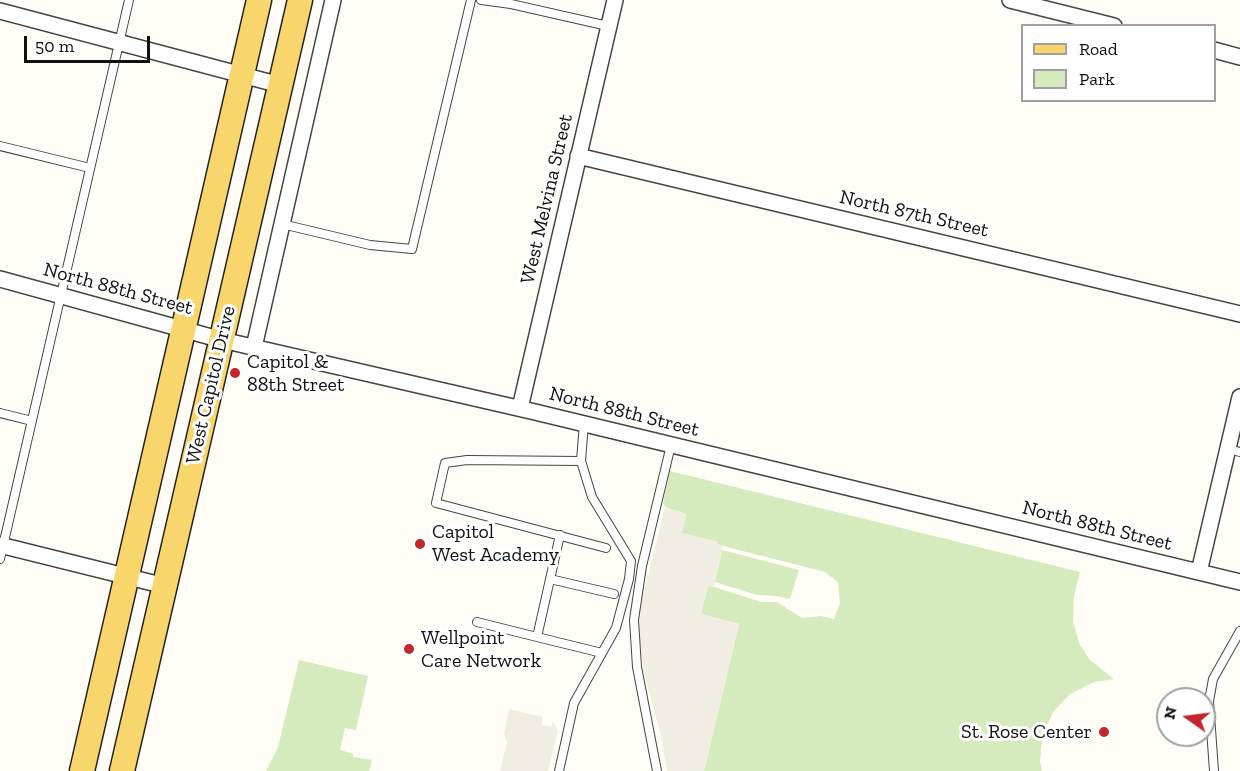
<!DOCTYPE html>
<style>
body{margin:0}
#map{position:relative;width:1240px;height:771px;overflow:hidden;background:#fffdf5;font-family:"Zilla Slab",serif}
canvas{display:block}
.legend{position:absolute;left:1021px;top:24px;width:195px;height:78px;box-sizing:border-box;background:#fff;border:2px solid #a0a0a0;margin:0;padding:8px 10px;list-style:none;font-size:18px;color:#111}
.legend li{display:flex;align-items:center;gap:12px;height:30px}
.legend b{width:30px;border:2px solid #a0a0a0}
.north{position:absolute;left:1156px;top:687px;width:60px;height:60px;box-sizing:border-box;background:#fff;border:2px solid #a0a0a0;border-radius:50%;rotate:284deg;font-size:16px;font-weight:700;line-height:24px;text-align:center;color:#111}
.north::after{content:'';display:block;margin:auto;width:21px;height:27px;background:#c4262e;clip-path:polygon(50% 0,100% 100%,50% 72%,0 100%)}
.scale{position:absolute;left:24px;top:36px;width:126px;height:27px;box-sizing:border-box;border:3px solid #111;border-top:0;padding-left:8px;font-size:18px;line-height:21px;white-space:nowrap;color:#111;-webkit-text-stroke:4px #fff;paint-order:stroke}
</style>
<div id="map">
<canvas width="1240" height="771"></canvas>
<ul class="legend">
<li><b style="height:8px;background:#f9d66b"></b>Road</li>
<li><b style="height:16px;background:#d5ebbd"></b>Park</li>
</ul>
<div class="north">N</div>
<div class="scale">50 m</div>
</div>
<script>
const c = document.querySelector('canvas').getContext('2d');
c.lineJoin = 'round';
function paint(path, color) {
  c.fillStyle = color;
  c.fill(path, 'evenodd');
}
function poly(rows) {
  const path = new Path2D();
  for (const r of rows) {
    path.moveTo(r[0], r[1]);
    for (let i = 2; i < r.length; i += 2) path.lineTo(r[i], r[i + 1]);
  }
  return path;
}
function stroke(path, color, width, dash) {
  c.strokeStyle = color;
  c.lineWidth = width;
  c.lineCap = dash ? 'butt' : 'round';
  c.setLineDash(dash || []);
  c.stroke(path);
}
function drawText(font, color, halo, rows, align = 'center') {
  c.font = font + ' "Zilla Slab",serif';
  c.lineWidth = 6;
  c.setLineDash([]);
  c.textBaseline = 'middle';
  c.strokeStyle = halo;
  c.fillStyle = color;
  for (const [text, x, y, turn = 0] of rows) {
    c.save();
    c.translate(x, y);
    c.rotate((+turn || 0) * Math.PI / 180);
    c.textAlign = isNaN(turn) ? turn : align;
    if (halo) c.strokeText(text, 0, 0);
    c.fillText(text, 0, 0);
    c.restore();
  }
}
paint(poly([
 [670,471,1080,572,1074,596,1073,622,1080,645,1090,660,1114,679,1094,682,1070,694,1053,712,1042,737,1040,761,1042,771,704,771,739,624,701,614,708,585,761,602,777,602,802,618,821,616,834,619,840,603,838,582,825,572,723,546,717,544,717,542,682,533,686,514,665,507,663,503],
 [722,550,799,570,790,599,777,596,757,595,715,582],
 [299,660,368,676,356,730,345,728,340,750,353,754,353,757,372,760,369,771,266,771,278,747]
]), '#d5ebbd');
paint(poly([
 [665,507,686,514,682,533,718,542,717,544,723,546,714,586,708,585,701,614,739,624,704,771,667,771,661,736,644,673,639,634,641,604],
 [509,709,543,717,542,725,551,727,553,721,558,731,548,771,500,771,507,742,504,734]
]), '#f1ede2');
const service = poly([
 [481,0,511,4,608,26],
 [0,146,90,168],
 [282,224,370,245,412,249,471,0],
 [0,413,32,421],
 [1228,449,1240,452],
 [581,461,467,460,445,463,436,503,606,548],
 [560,535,537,637,602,653],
 [0,559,129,0],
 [550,579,614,594],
 [477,622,537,637],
 [559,771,574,703,616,628,629,579,631,561,592,497,581,461,584,423],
 [657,771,637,667,634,620,642,566,671,445],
 [1214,771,1209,701,1213,679,1240,631]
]);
const minor = poly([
 [1010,0,1114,26],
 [0,11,280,85],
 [1214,50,1240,57],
 [578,156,1240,314],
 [0,279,222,340,535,412,1240,582],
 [254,347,333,0],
 [520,408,615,0],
 [0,545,165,586],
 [1199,572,1240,397]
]);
const primary = poly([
 [82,771,259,0],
 [122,771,300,0]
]);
stroke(service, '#444', 10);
stroke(minor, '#444', 18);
stroke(primary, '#222', 27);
stroke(service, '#fff', 8);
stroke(minor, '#fff', 15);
stroke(primary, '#f9d66b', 24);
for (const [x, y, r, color] of [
 [235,373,6,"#c4262e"],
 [420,544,6,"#c4262e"],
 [409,649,6,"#c4262e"],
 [1104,732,6,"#c4262e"]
]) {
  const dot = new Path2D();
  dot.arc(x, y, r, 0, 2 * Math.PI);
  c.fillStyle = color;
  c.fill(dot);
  stroke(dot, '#fff', 2);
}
drawText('20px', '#111', '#fff', [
 ["West Melvina Street",547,199,-77],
 ["North 87th Street",914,214,13],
 ["North 88th Street",118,289,15],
 ["West Capitol Drive",211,385,-77],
 ["North 88th Street",624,412,14],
 ["North 88th Street",1097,526,14]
]);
drawText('20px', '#111', '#fff', [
 ["Capitol &",247,362],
 ["88th Street",247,385],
 ["Capitol",432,532],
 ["West Academy",432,555],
 ["Wellpoint",421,638],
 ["Care Network",421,661],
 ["St. Rose Center",1092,732,"right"]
], 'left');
</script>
